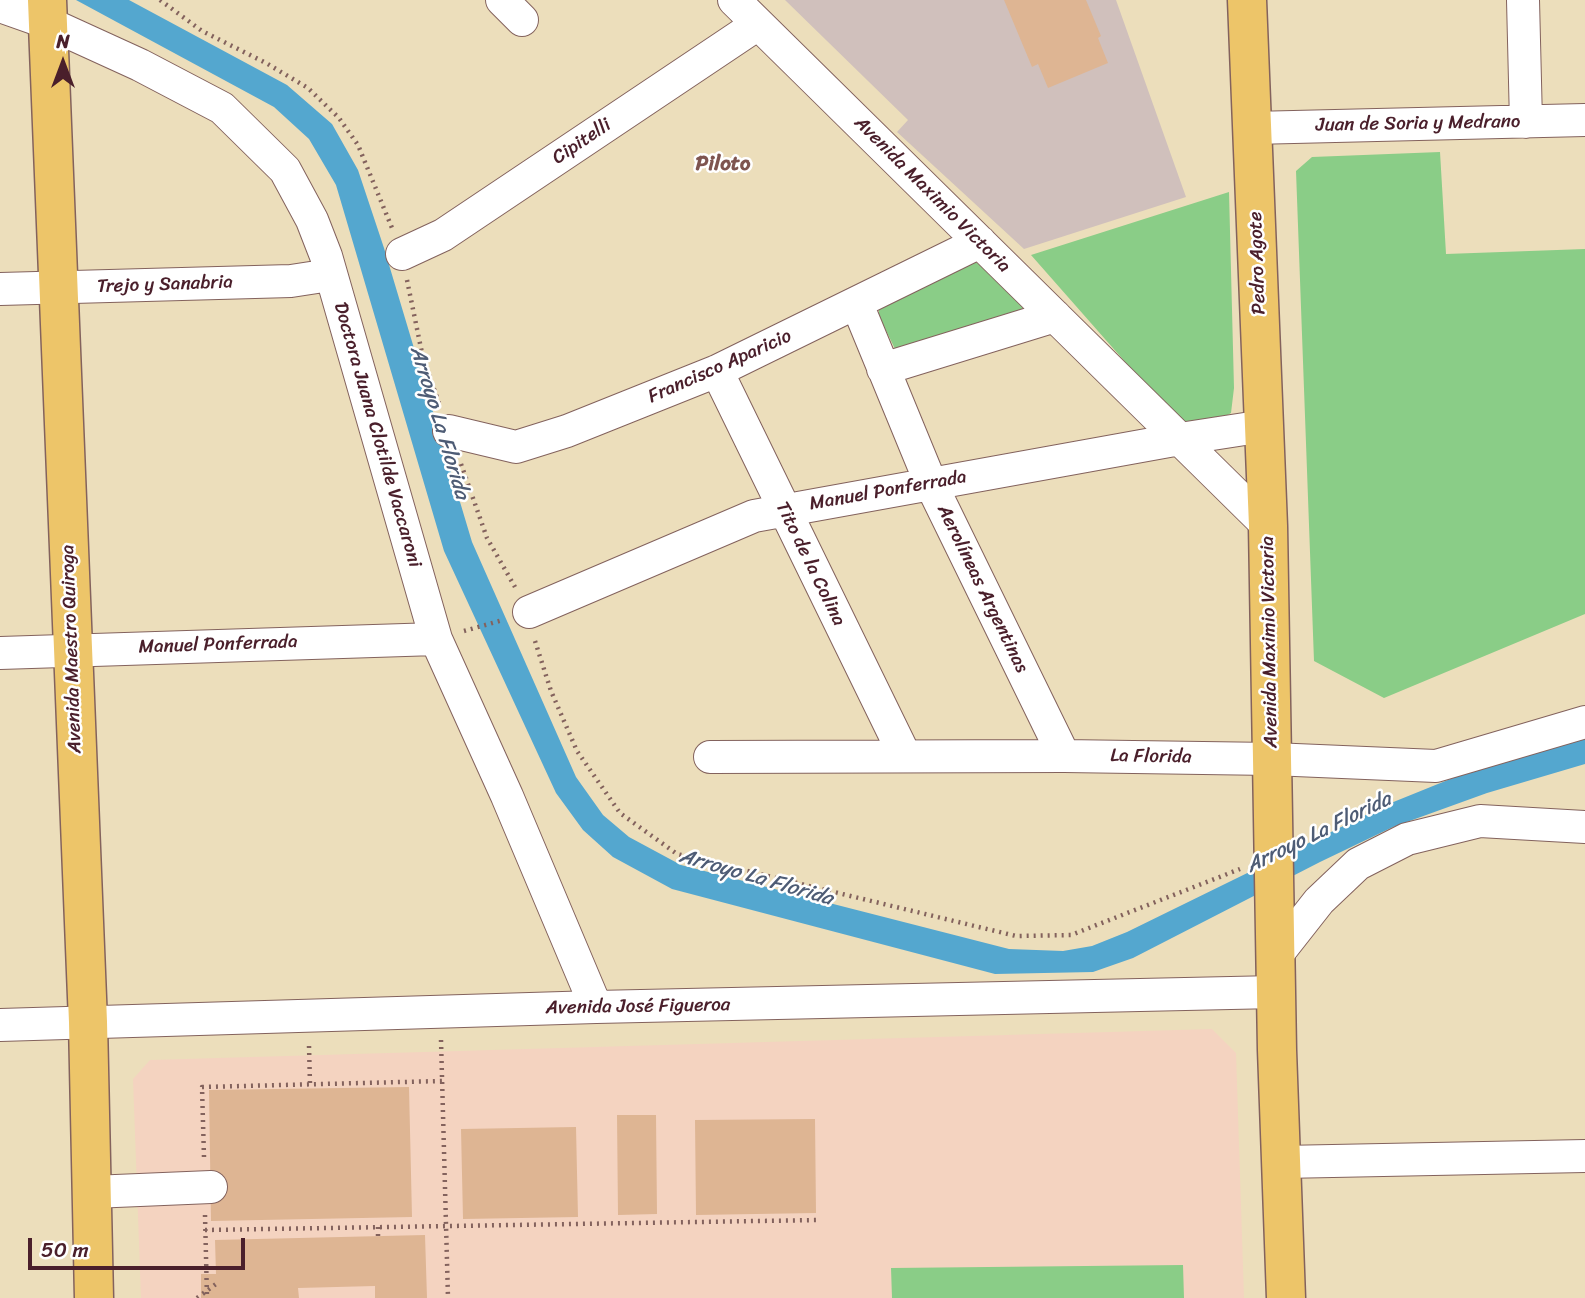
<!DOCTYPE html>
<meta charset="utf-8">
<style>
body{margin:0}
#map{position:relative;width:1585px;height:1298px;overflow:hidden;background:#ecdebb;font-family:Sriracha,sans-serif}
canvas{display:block}
.north{position:absolute;left:28px;top:28px;width:70px;height:70px;-webkit-text-stroke:5px #fff;paint-order:stroke;rotate:0deg;font-size:19px;font-weight:700;line-height:28px;text-align:center;color:#4a1f2b}
.north::after{content:'';display:block;margin:auto;width:24px;height:32px;background:#4a1f2b;clip-path:polygon(50% 0,100% 100%,50% 72%,0 100%)}
.scale{position:absolute;left:28px;top:1238px;width:217px;height:32px;box-sizing:border-box;border:4px solid #4a1f2b;border-top:0;padding-left:9px;font-size:21px;line-height:24px;white-space:nowrap;color:#4a1f2b;-webkit-text-stroke:5px #fff;paint-order:stroke}
</style>
<div id="map">
<canvas width="1585" height="1298"></canvas>
<div class="north">N</div>
<div class="scale">50 m</div>
</div>
<script>
const c = document.querySelector('canvas').getContext('2d');
c.lineJoin = 'round';
function paint(path, color) {
  c.fillStyle = color;
  c.fill(path, 'evenodd');
}
function poly(rows) {
  const path = new Path2D();
  for (const r of rows) {
    path.moveTo(r[0], r[1]);
    for (let i = 2; i < r.length; i += 2) path.lineTo(r[i], r[i + 1]);
  }
  return path;
}
function stroke(path, color, width, dash) {
  c.strokeStyle = color;
  c.lineWidth = width;
  c.lineCap = dash ? 'butt' : 'round';
  c.setLineDash(dash || []);
  c.stroke(path);
}
function drawText(font, color, halo, rows, align = 'center') {
  c.font = font + ' Sriracha,sans-serif';
  c.lineWidth = 5;
  c.setLineDash([]);
  c.textBaseline = 'middle';
  c.strokeStyle = halo;
  c.fillStyle = color;
  for (const [text, x, y, turn = 0] of rows) {
    c.save();
    c.translate(x, y);
    c.rotate((+turn || 0) * Math.PI / 180);
    c.textAlign = isNaN(turn) ? turn : align;
    if (halo) c.strokeText(text, 0, 0);
    c.fillText(text, 0, 0);
    c.restore();
  }
}
paint(poly([
 [1212,1029,1236,1053,1244,1298,141,1298,133,1079,150,1060]
]), '#f4d3c0');
paint(poly([
 [785,0,1116,0,1186,197,1024,249,897,132,908,120]
]), '#d0c0bc');
paint(poly([
 [1440,152,1446,254,1585,249,1585,614,1384,698,1314,661,1296,171,1312,157],
 [1229,192,1234,388,1231,413,1212,425,1189,425,1171,414,1031,255],
 [972,260,982,266,1022,304,1023,311,895,349,879,316,879,308],
 [1183,1265,1184,1298,892,1298,891,1268]
]), '#8acd87');
paint(poly([
 [76,0,129,0,287,85,332,124,358,170,384,248,472,542,576,777,603,815,629,837,681,865,1009,949,1063,951,1092,946,1127,932,1386,805,1480,767,1585,737,1585,764,1487,793,1393,827,1320,862,1133,958,1093,972,995,974,672,889,613,857,583,830,556,793,444,551,336,185,309,139,274,107]
]), '#54a7cf');
paint(poly([
 [1004,0,1086,0,1101,36,1098,38,1108,63,1048,88,1038,64,1032,67],
 [409,1087,412,1217,211,1221,209,1090],
 [617,1115,656,1115,657,1214,618,1215],
 [815,1119,816,1213,696,1215,695,1120],
 [576,1127,578,1217,463,1219,461,1129],
 [425,1235,427,1298,375,1298,375,1286,298,1288,299,1298,201,1298,201,1274,216,1274,215,1240]
]), '#deb593');
const minor = poly([
 [502,0,522,20],
 [734,0,1268,526],
 [1523,0,1526,122],
 [0,6,48,23,140,65,222,108,285,170,312,220,326,256,436,639,507,796,596,1007],
 [1252,128,1585,120],
 [402,254,443,235,758,24],
 [0,289,291,281,330,275],
 [857,304,931,484,1064,756],
 [883,369,1055,316],
 [717,371,905,756],
 [449,431,516,447,567,431,717,371,980,242],
 [529,612,754,516,1180,439,1264,426],
 [0,653,436,639],
 [710,757,1064,756,1272,759,1436,766,1585,722],
 [1275,957,1319,901,1358,864,1407,839,1480,821,1585,827],
 [0,1025,596,1007,1276,992],
 [1282,1162,1585,1156],
 [92,1192,211,1187]
]);
const major = poly([
 [47,0,88,1022,94,1298],
 [1247,0,1268,526,1277,1050,1286,1298]
]);
stroke(minor, '#83625d', 34);
stroke(major, '#83625d', 41);
stroke(poly([
 [160,0,202,31,266,63,308,88,339,118,358,145,392,228],
 [407,280,423,358,439,403],
 [461,464,487,538,515,587],
 [464,631,503,620],
 [535,641,551,691,577,751,620,813,677,854,1016,936,1071,935,1240,869],
 [441,1040,448,1298],
 [309,1046,310,1084],
 [204,1157,202,1087,442,1081],
 [205,1215,207,1298],
 [378,1227,378,1236],
 [205,1230,820,1220],
 [197,1298,216,1284]
]), '#83625d', 4.5, [2, 5]);
stroke(minor, '#fff', 32);
stroke(major, '#edc569', 38);
drawText('19px', '#4a1f2b', '#fff', [
 ["Juan de Soria y Medrano",1418,124,-1],
 ["Cipitelli",582,142,-34],
 ["Avenida Maximio Victoria",932,195,45],
 ["Pedro Agote",1258,263,-92],
 ["Trejo y Sanabria",165,285,-2],
 ["Francisco Aparicio",720,367,-24],
 ["Doctora Juana Clotilde Vaccaroni",377,435,74],
 ["Manuel Ponferrada",888,491,-10],
 ["Tito de la Colina",810,564,64],
 ["Aerolíneas Argentinas",982,589,64],
 ["Avenida Maximio Victoria",1270,642,-91],
 ["Manuel Ponferrada",218,645,-2],
 ["Avenida Maestro Quiroga",72,649,-92],
 ["La Florida",1151,757,1],
 ["Avenida José Figueroa",638,1007,-1]
]);
drawText('bold 21px', '#7e544f', '#fff', [
 ["Piloto",723,165]
]);
drawText('italic 21px', '#4e5c75', '#fff', [
 ["Arroyo La Florida",439,423,73],
 ["Arroyo La Florida",1319,833,-26],
 ["Arroyo La Florida",756,878,16]
]);
</script>
